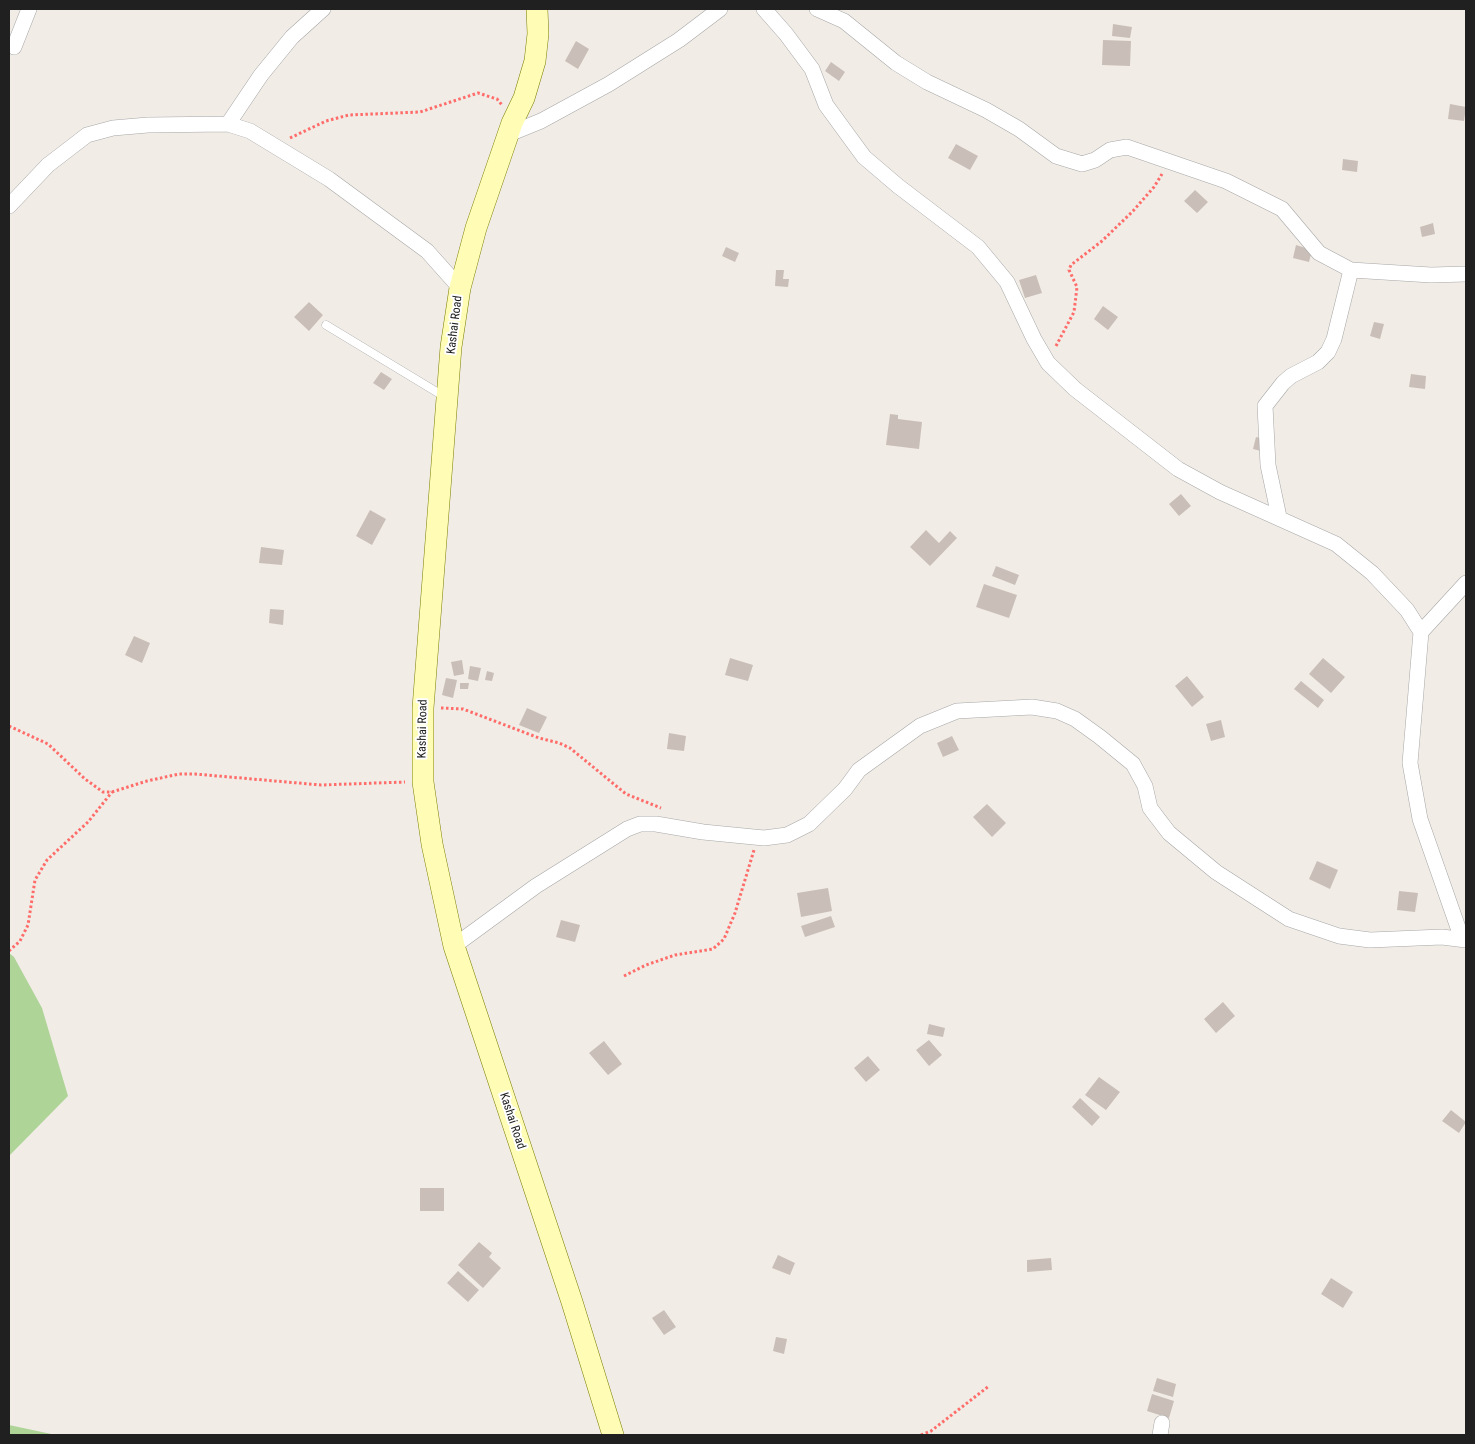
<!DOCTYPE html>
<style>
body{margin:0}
#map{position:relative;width:1475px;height:1444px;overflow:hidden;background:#f1ece6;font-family:"Roboto Condensed",sans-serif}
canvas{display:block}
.frame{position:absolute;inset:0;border:10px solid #202020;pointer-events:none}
</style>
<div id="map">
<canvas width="1475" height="1444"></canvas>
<div class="frame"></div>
</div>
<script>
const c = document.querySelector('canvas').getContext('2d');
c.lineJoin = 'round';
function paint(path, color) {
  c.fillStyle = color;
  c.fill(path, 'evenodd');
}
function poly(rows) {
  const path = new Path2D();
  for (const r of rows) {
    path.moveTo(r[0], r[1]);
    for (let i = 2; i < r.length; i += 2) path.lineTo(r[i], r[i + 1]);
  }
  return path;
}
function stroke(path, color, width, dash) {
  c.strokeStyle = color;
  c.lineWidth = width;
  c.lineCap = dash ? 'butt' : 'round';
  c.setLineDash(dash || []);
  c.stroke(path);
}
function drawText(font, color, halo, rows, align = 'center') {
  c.font = font + ' "Roboto Condensed",sans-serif';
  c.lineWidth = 4;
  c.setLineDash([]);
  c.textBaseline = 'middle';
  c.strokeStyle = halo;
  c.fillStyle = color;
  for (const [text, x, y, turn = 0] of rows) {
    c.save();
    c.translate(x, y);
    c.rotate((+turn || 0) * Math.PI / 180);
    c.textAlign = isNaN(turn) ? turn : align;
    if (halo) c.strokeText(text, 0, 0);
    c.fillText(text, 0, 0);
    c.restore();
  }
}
paint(poly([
 [9,953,14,957,42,1008,68,1096,9,1156],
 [9,1425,56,1435,9,1435]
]), '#aed497');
paint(poly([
 [1113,24,1132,27,1130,38,1112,36],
 [1103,40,1131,41,1130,66,1102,65],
 [576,41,589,49,578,69,565,61],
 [831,62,845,72,839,81,825,71],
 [1450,104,1466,107,1464,121,1448,119],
 [956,144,978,156,970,170,948,158],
 [1343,159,1358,161,1357,172,1342,170],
 [1195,190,1208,202,1197,213,1184,201],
 [1433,223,1435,234,1422,237,1420,227],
 [1296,245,1312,250,1309,262,1293,258],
 [726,247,739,253,735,262,722,256],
 [776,270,784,270,783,279,789,279,788,287,775,286],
 [1036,275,1042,293,1025,298,1019,280],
 [309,302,323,315,309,331,294,317],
 [1103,306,1118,317,1108,330,1094,319],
 [1374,322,1384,324,1380,339,1370,336],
 [381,372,392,379,384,390,373,383],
 [1411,374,1426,376,1425,389,1409,387],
 [890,414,898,415,898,419,922,422,919,449,886,445],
 [1256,437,1264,439,1261,451,1253,449],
 [1181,494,1191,506,1179,516,1169,504],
 [370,510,386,519,372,545,356,536],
 [926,530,939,543,950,531,957,538,930,566,910,547],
 [261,547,284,550,282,565,259,563],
 [996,566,1019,575,1015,585,992,576],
 [984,584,1017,595,1009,618,976,607],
 [270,609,284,610,283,625,269,623],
 [134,636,150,643,142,663,125,655],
 [730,658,753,665,748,681,725,675],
 [1323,658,1345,677,1331,693,1309,674],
 [462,660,464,674,454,676,451,662],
 [470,666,481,668,478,681,468,679],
 [487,671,494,673,492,681,485,680],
 [1187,676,1204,697,1192,707,1175,686],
 [446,678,457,680,453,698,442,695],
 [1301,681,1324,700,1318,708,1294,689],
 [460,683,469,683,468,689,460,689],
 [527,708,547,717,539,733,519,725],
 [1221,720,1225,737,1211,741,1206,724],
 [669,733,686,736,684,751,667,749],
 [952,736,959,750,943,757,937,743],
 [987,804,1006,823,992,837,973,817],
 [1317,861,1338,870,1330,889,1309,879],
 [828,888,832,911,801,917,797,893],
 [1399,891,1418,893,1415,912,1397,910],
 [831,916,835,927,805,937,801,926],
 [561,920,580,925,575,942,556,937],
 [1223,1002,1235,1016,1216,1033,1204,1019],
 [929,1024,945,1028,943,1037,927,1034],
 [929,1040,942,1055,929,1066,916,1050],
 [604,1041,622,1064,608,1075,589,1053],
 [868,1056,880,1070,866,1082,854,1068],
 [1099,1077,1120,1092,1106,1110,1085,1095],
 [1080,1098,1100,1117,1092,1126,1072,1107],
 [1451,1110,1466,1122,1459,1133,1442,1121],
 [420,1188,444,1188,444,1211,420,1211],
 [479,1242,492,1253,489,1257,501,1268,483,1288,458,1265],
 [778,1255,795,1263,790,1275,772,1268],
 [1051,1258,1052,1270,1027,1272,1027,1260],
 [458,1271,479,1290,468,1302,447,1283],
 [1331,1278,1353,1292,1343,1308,1321,1294],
 [664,1310,676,1327,664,1335,652,1318],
 [776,1337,787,1339,784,1354,773,1351],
 [1157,1378,1176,1384,1173,1397,1153,1391],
 [1152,1394,1174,1401,1169,1418,1147,1411]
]), '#cabeb8');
const lane = poly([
 [326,325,445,397]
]);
const street = poly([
 [764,9,786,34,812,69,826,105,864,157,898,186,978,247,1007,282,1034,339,1048,363,1075,389,1178,469,1220,492,1336,544,1372,573,1407,610,1421,632],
 [817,9,844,21,896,63,927,82,986,110,1019,129,1056,156,1082,164,1095,160,1110,150,1127,147,1226,181,1282,209,1319,253,1351,270,1431,275,1466,274],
 [14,47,29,9],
 [228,124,261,75,292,37,323,9],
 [509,134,541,121,609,84,679,40,720,9],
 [9,206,48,165,87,135,113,128,148,125,228,124,250,131,329,179,427,251,460,288],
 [1279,517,1268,465,1265,406,1283,383,1291,376,1318,362,1328,352,1334,339,1351,270],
 [1462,939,1420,819,1410,763,1421,632,1466,583],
 [454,946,536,886,627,829,640,824,656,824,703,832,764,838,787,835,809,824,845,789,859,770,920,726,957,711,1032,707,1057,711,1075,719,1100,737,1133,764,1145,786,1150,808,1169,833,1216,872,1289,919,1339,936,1370,940,1442,937,1466,940],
 [1160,1435,1162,1423]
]);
const secondary = poly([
 [537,9,538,34,535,61,524,98,512,123,476,228,460,288,451,347,423,708,423,782,432,844,454,946,572,1302,613,1435]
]);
stroke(lane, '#a7a7a7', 9);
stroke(street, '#a7a7a7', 16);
stroke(secondary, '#7a7e00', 22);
stroke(poly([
 [290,138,326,121,349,115,420,112,478,93,497,99,502,105],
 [1056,346,1074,312,1077,287,1069,270,1071,265,1102,241,1133,211,1154,187,1162,174],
 [441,708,463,709,539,738,559,743,570,748,626,794,661,808],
 [9,726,48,744,85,779,103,792,112,792,147,781,179,774,195,774,321,785,405,782],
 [9,951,20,941,28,925,35,880,47,860,88,822,112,792],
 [624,976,646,965,675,955,713,949,724,939,735,913,754,850],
 [921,1435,931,1431,989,1386]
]), '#ff6c69', 3, [2.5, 2.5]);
stroke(lane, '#fff', 8);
stroke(street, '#fff', 15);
stroke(secondary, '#fffcb6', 21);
drawText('12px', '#202020', '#fff', [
 ["Kashai Road",455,325,-83],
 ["Kashai Road",423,729,-89],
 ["Kashai Road",512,1121,72]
]);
</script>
